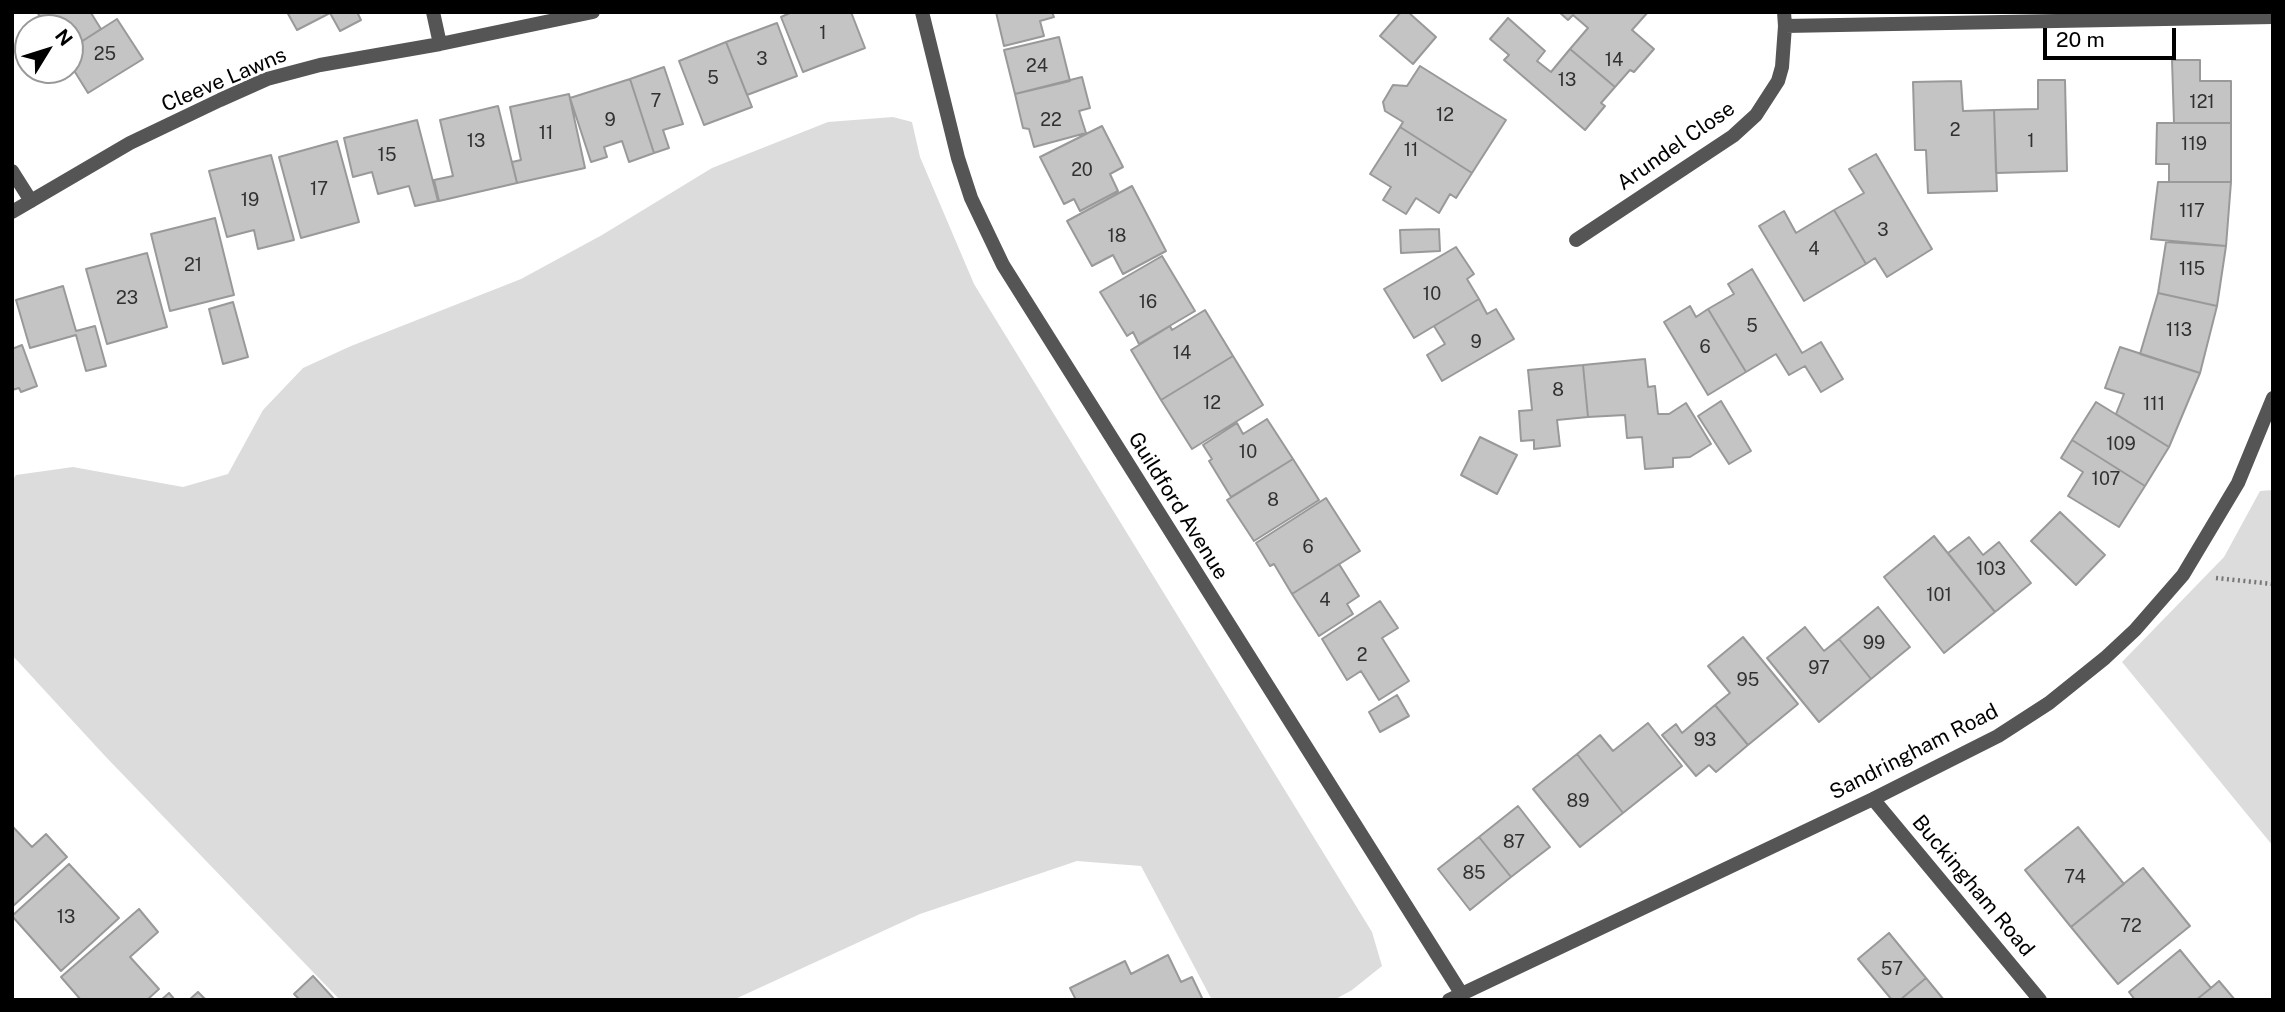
<!DOCTYPE html>
<style>
body{margin:0}
#map{position:relative;width:2285px;height:1012px;overflow:hidden;background:#fff;font-family:"Public Sans",sans-serif}
canvas{display:block}
.frame{position:absolute;inset:0;border:14px solid #000;pointer-events:none}
.north{position:absolute;left:14px;top:14px;width:70px;height:70px;box-sizing:border-box;background:#fff;border:2px solid #999;border-radius:50%;rotate:52deg;font-size:19px;font-weight:700;line-height:28px;text-align:center;color:#000}
.north::after{content:'';display:block;margin:auto;width:24px;height:32px;background:#000;clip-path:polygon(50% 0,100% 100%,50% 72%,0 100%)}
.scale{position:absolute;left:2043px;top:28px;width:133px;height:32px;box-sizing:border-box;border:4px solid #000;border-top:0;padding-left:9px;font-size:21px;line-height:24px;white-space:nowrap;color:#000;-webkit-text-stroke:5px #fff;paint-order:stroke}
</style>
<div id="map">
<canvas width="2285" height="1012"></canvas>
<div class="frame"></div>
<div class="north">N</div>
<div class="scale">20 m</div>
</div>
<script>
const c = document.querySelector('canvas').getContext('2d');
c.lineJoin = 'round';
function paint(path, color) {
  c.fillStyle = color;
  c.fill(path, 'evenodd');
}
function poly(rows) {
  const path = new Path2D();
  for (const r of rows) {
    path.moveTo(r[0], r[1]);
    for (let i = 2; i < r.length; i += 2) path.lineTo(r[i], r[i + 1]);
  }
  return path;
}
function stroke(path, color, width, dash) {
  c.strokeStyle = color;
  c.lineWidth = width;
  c.lineCap = dash ? 'butt' : 'round';
  c.setLineDash(dash || []);
  c.stroke(path);
}
function drawText(font, color, halo, rows, align = 'center') {
  c.font = font + ' "Public Sans",sans-serif';
  c.lineWidth = 5;
  c.setLineDash([]);
  c.textBaseline = 'middle';
  c.strokeStyle = halo;
  c.fillStyle = color;
  for (const [text, x, y, turn = 0] of rows) {
    c.save();
    c.translate(x, y);
    c.rotate((+turn || 0) * Math.PI / 180);
    c.textAlign = isNaN(turn) ? turn : align;
    if (halo) c.strokeText(text, 0, 0);
    c.fillText(text, 0, 0);
    c.restore();
  }
}
paint(poly([
 [893,117,912,122,920,157,974,284,1372,932,1382,966,1352,990,1334,1000,1212,1000,1141,866,1077,861,920,914,733,1000,340,1000,105,756,12,655,12,481,16,475,73,467,183,487,228,474,263,410,303,368,351,346,521,279,602,235,712,168,828,122],
 [2273,490,2273,846,2122,662,2224,557,2260,491]
]), '#dcdcdc');
const building = poly([
 [37,12,93,12,91,13,101,29,70,49,70,28,47,28,37,12],
 [287,12,357,12,361,20,340,31,330,13,297,30,287,12],
 [792,12,851,12,865,48,803,72,781,17,792,12],
 [996,12,1052,12,1054,17,1040,21,1044,36,1004,46,996,12],
 [1401,12,1408,12,1436,37,1413,64,1380,36,1401,12],
 [1559,12,1648,12,1632,30,1654,49,1634,72,1630,70,1615,87,1570,49,1588,28,1573,15,1568,20,1559,12],
 [1508,18,1545,51,1537,61,1551,72,1570,49,1615,87,1601,103,1605,106,1585,130,1504,60,1509,55,1490,39,1508,18],
 [117,19,143,59,88,93,70,64,70,49,117,19],
 [777,23,797,76,747,95,726,42,777,23],
 [1059,37,1070,81,1015,94,1004,50,1059,37],
 [726,42,752,107,704,125,679,61,726,42],
 [2172,60,2200,60,2200,81,2231,81,2231,123,2174,123,2172,60],
 [1420,66,1506,120,1472,173,1400,127,1403,122,1385,111,1383,102,1393,85,1407,86,1420,66],
 [664,67,683,124,663,130,669,148,654,153,630,79,664,67],
 [1082,77,1090,108,1079,111,1086,133,1034,147,1029,129,1023,128,1015,94,1082,77],
 [630,79,654,153,629,162,622,141,604,147,607,157,591,162,570,98,630,79],
 [2038,80,2065,80,2067,171,1996,173,1994,110,2038,109,2038,80],
 [1961,81,1963,111,1994,110,1997,191,1928,193,1926,150,1915,150,1913,82,1961,81],
 [569,94,585,168,517,183,512,162,521,160,510,107,569,94],
 [498,106,517,183,439,201,434,180,453,176,440,120,498,106],
 [417,120,438,201,415,206,409,186,378,194,372,172,353,177,344,138,417,120],
 [2157,123,2231,123,2231,182,2169,182,2169,164,2156,164,2157,123],
 [1102,126,1123,167,1110,174,1118,191,1080,211,1074,199,1064,204,1040,157,1102,126],
 [1400,127,1472,173,1456,198,1450,194,1439,213,1416,198,1406,214,1383,200,1391,187,1370,174,1400,127],
 [337,141,359,222,301,238,279,157,337,141],
 [1876,154,1932,249,1887,277,1875,258,1866,264,1834,210,1864,193,1849,169,1876,154],
 [271,155,294,240,258,249,254,230,227,237,209,171,271,155],
 [2158,182,2231,182,2226,246,2151,239,2158,182],
 [1132,186,1166,251,1123,274,1113,255,1092,266,1067,221,1132,186],
 [1834,210,1866,264,1804,301,1759,226,1784,211,1796,233,1834,210],
 [215,218,234,295,170,311,151,234,215,218],
 [1439,229,1440,251,1401,253,1400,230,1439,229],
 [2166,242,2226,246,2217,306,2158,293,2166,242],
 [1456,247,1474,274,1467,279,1479,299,1414,338,1384,289,1456,247],
 [147,253,167,327,107,344,86,269,147,253],
 [1162,256,1195,311,1139,344,1133,332,1127,336,1100,292,1162,256],
 [1752,269,1802,353,1821,342,1843,379,1821,392,1805,366,1789,375,1776,354,1746,372,1708,309,1734,294,1728,284,1752,269],
 [63,286,76,331,95,326,106,366,86,371,76,335,30,348,16,300,63,286],
 [2158,293,2217,306,2200,373,2140,354,2158,293],
 [1479,299,1487,314,1496,309,1514,339,1442,381,1427,355,1445,344,1434,326,1479,299],
 [233,302,248,357,223,364,209,309,233,302],
 [1690,306,1696,317,1708,309,1746,372,1708,395,1664,322,1690,306],
 [1205,310,1233,356,1161,400,1131,350,1170,326,1172,330,1205,310],
 [22,345,37,386,21,392,19,388,12,390,12,349,22,345],
 [2120,347,2200,373,2169,447,2116,414,2124,394,2105,388,2120,347],
 [1233,356,1263,405,1192,449,1161,400,1233,356],
 [1645,359,1648,387,1655,386,1658,414,1669,414,1686,403,1711,444,1690,457,1673,458,1673,467,1645,469,1642,437,1627,438,1625,415,1588,417,1583,365,1645,359],
 [1583,365,1588,417,1557,420,1560,446,1534,449,1534,440,1521,441,1519,411,1532,410,1528,370,1583,365],
 [1721,401,1751,451,1729,464,1698,416,1721,401],
 [2096,402,2169,447,2145,486,2072,440,2096,402],
 [1267,419,1293,459,1231,497,1209,461,1212,459,1203,445,1237,423,1243,434,1267,419],
 [1480,437,1517,455,1497,494,1461,475,1480,437],
 [2072,440,2145,486,2119,527,2068,496,2083,472,2061,458,2072,440],
 [1293,459,1319,500,1254,541,1227,500,1293,459],
 [1326,498,1360,551,1292,594,1274,564,1270,566,1256,543,1326,498],
 [2060,512,2105,555,2076,585,2031,541,2060,512],
 [1934,536,1995,612,1944,653,1884,577,1934,536],
 [1969,537,1983,555,1999,542,2031,583,1995,612,1948,553,1969,537],
 [1339,564,1359,596,1347,604,1353,614,1319,636,1292,594,1339,564],
 [1380,601,1398,628,1382,638,1409,681,1379,700,1361,671,1347,680,1322,639,1380,601],
 [1878,607,1910,647,1871,679,1839,639,1878,607],
 [1805,627,1824,651,1839,639,1871,679,1819,722,1767,658,1805,627],
 [1743,637,1798,704,1748,745,1715,705,1730,693,1708,666,1743,637],
 [1397,695,1409,716,1380,732,1369,712,1397,695],
 [1715,705,1748,745,1716,772,1709,765,1696,776,1662,735,1676,724,1682,733,1715,705],
 [1648,723,1682,766,1623,813,1577,754,1600,735,1613,751,1648,723],
 [1577,754,1623,813,1580,847,1533,789,1577,754],
 [1518,806,1550,847,1511,877,1479,837,1518,806],
 [12,826,32,847,46,834,67,857,12,907,12,826],
 [2078,827,2124,884,2071,927,2025,870,2078,827],
 [1479,837,1511,877,1470,910,1438,869,1479,837],
 [69,864,119,918,61,971,12,916,69,864],
 [2143,868,2190,926,2118,984,2071,927,2143,868],
 [139,909,158,932,130,957,159,989,147,1000,81,1000,61,977,139,909],
 [1889,933,1926,978,1900,1000,1892,1000,1858,959,1889,933],
 [2180,950,2211,988,2196,1000,2135,1000,2129,992,2180,950],
 [1168,955,1181,982,1192,977,1203,1000,1076,1000,1070,988,1125,961,1131,974,1168,955],
 [313,976,335,1000,300,1000,294,994,313,976],
 [1926,978,1944,1000,1900,1000,1926,978],
 [2219,981,2235,1000,2196,1000,2211,988,2219,981],
 [198,992,206,1000,189,1000,198,992],
 [169,993,175,1000,161,1000,169,993]
]);
paint(building, '#c4c4c4');
stroke(building, '#999', 2);
stroke(poly([
 [2216,578,2273,584]
]), '#777', 4.5, [2, 3.5]);
stroke(poly([
 [433,12,440,44],
 [922,12,958,158,971,198,1003,265,1461,993],
 [1784,12,1785,26,2273,17],
 [12,171,31,201],
 [12,212,130,143,220,100,267,79,320,65,440,44,593,12],
 [1576,240,1733,136,1756,115,1778,81,1782,67,1785,26],
 [1873,799,2040,1000],
 [1449,1000,1873,799,1998,736,2049,703,2105,658,2135,630,2183,575,2238,483,2273,398]
]), '#555', 14);
drawText('18px', '#313131', null, [
 ["1",823,33],
 ["25",105,54],
 ["3",762,59],
 ["14",1614,60],
 ["24",1037,66],
 ["5",713,78],
 ["13",1567,80],
 ["7",656,101],
 ["121",2202,102],
 ["12",1445,115],
 ["9",610,120],
 ["22",1051,120],
 ["2",1955,130],
 ["11",546,133],
 ["13",476,141],
 ["1",2031,141],
 ["119",2194,144],
 ["11",1411,150],
 ["15",387,155],
 ["20",1082,170],
 ["17",319,189],
 ["19",250,200],
 ["117",2192,211],
 ["3",1883,230],
 ["18",1117,236],
 ["4",1814,249],
 ["21",193,265],
 ["115",2192,269],
 ["10",1432,294],
 ["23",127,298],
 ["16",1148,302],
 ["5",1752,326],
 ["113",2179,330],
 ["9",1476,342],
 ["6",1705,347],
 ["14",1182,353],
 ["8",1558,390],
 ["12",1212,403],
 ["111",2154,404],
 ["109",2121,444],
 ["10",1248,452],
 ["107",2106,479],
 ["8",1273,500],
 ["6",1308,547],
 ["103",1991,569],
 ["101",1939,595],
 ["4",1325,600],
 ["99",1874,643],
 ["2",1362,655],
 ["97",1819,668],
 ["95",1748,680],
 ["93",1705,740],
 ["89",1578,801],
 ["87",1514,842],
 ["85",1474,873],
 ["74",2075,877],
 ["13",66,917],
 ["72",2131,926],
 ["57",1892,969]
]);
drawText('21px', '#000', '#fff', [
 ["Cleeve Lawns",224,80,-23],
 ["Arundel Close",1676,146,-35],
 ["Guildford Avenue",1178,506,58],
 ["Sandringham Road",1914,752,-27],
 ["Buckingham Road",1973,886,50]
]);
</script>
